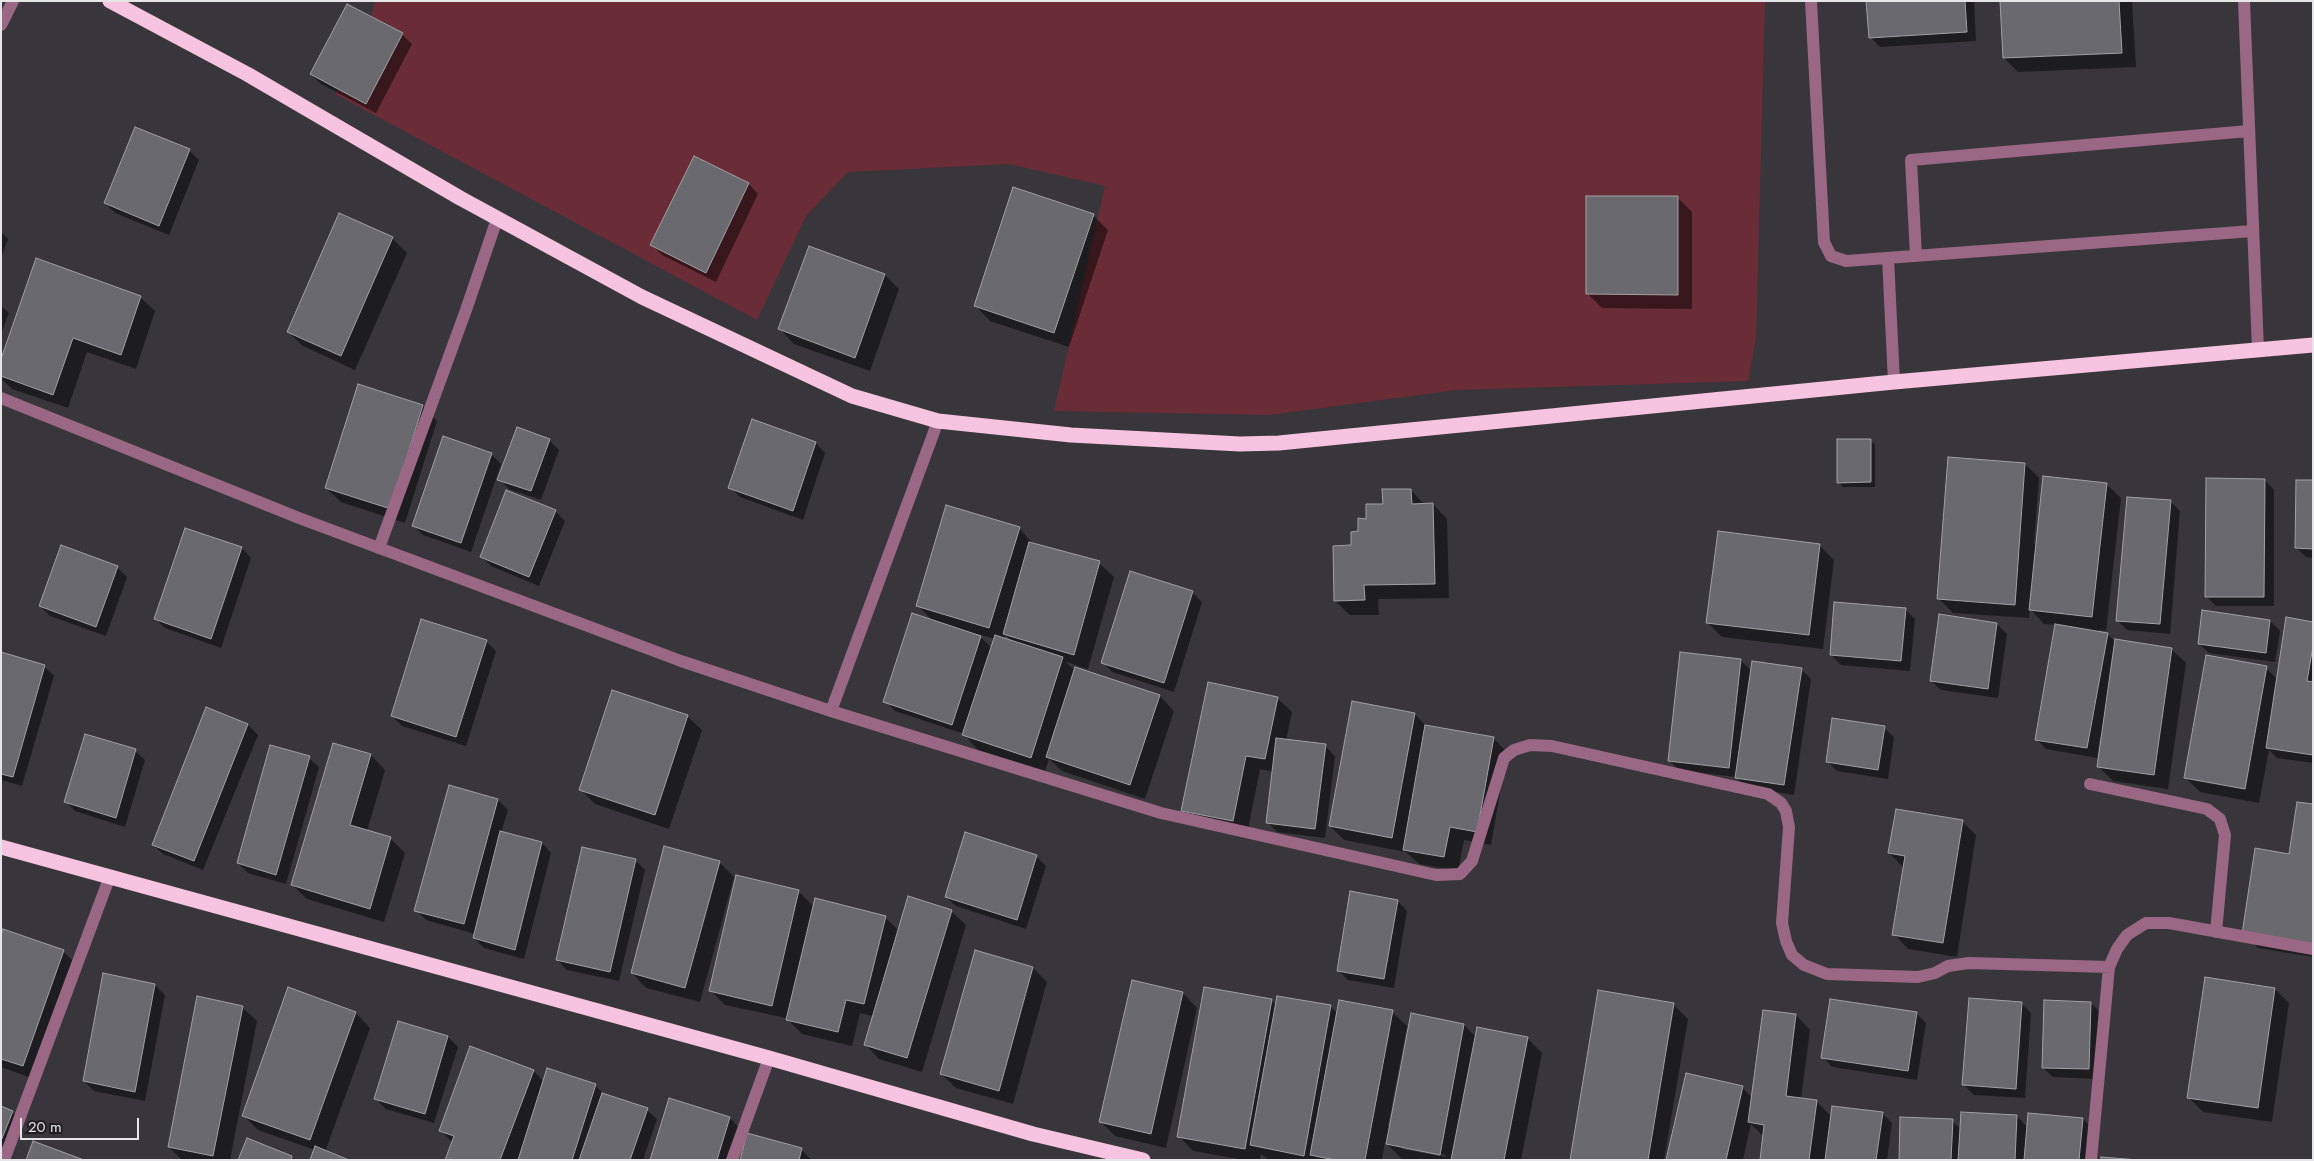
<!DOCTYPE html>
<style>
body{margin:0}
#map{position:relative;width:2314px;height:1161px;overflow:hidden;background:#38363a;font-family:Jost,sans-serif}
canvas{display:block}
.frame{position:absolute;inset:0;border:2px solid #e6e5e7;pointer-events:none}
.scale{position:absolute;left:20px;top:1118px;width:119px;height:22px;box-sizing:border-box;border:2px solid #e6e5e7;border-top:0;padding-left:6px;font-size:15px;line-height:18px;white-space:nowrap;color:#e6e5e7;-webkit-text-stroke:4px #1f1e20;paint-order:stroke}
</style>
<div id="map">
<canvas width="2314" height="1161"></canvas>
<div class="frame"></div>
<div class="scale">20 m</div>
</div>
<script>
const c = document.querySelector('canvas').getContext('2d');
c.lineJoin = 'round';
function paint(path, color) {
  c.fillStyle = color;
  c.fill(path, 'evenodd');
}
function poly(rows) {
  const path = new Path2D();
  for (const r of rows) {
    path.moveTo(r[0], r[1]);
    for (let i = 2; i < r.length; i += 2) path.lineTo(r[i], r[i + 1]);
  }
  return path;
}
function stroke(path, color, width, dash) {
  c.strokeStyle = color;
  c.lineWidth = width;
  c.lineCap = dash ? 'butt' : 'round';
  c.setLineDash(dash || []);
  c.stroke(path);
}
paint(poly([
 [375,1,1765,1,1756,338,1748,381,1456,390,1269,415,1054,411,1105,186,1009,164,848,172,806,216,757,320,335,94,367,35]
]), '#6a2c36');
paint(poly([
 [1867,1,1974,1,1976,41,1880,47,1870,37],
 [2002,1,2132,1,2136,67,2018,72,2004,58],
 [402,34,412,44,376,113,321,84,311,74],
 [189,150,199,160,169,235,115,213,105,203],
 [749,184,758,194,716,282,662,255,652,245],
 [1678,198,1692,212,1692,309,1602,308,1587,293],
 [1093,215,1108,230,1069,347,990,321,976,306],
 [1,232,8,239,1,258],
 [392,238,407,253,355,370,303,346,288,332],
 [809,248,885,275,899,289,870,371,794,344,780,329],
 [140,297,155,311,136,369,87,352,68,408,12,389,1,378,1,363],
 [1,306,9,313,1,334],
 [423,406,437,421,405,523,341,502,326,488],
 [549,440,559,450,541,500,509,489,499,479],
 [1870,440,1875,445,1875,487,1843,487,1838,482],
 [816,443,825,453,803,520,740,497,730,487],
 [491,454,501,464,471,552,423,535,413,525],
 [2025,464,2039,478,2034,544,2106,484,2121,498,2106,631,2099,630,2099,632,2107,634,2116,642,2171,649,2186,663,2168,789,2113,781,2099,767,2103,737,2100,737,2097,758,2046,749,2036,739,2056,625,2044,624,2030,609,2029,618,1953,613,1938,598],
 [2265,480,2274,490,2274,606,2216,606,2206,596],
 [2313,482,2313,558,2306,557,2296,547],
 [1411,490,1425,505,1433,504,1447,519,1449,598,1378,599,1379,615,1350,615,1335,601,1352,547,1367,520,1384,505],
 [2170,501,2180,511,2170,634,2127,630,2117,620],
 [555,511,565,521,539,586,491,566,481,556],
 [1019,528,1033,544,1099,563,1114,577,1088,669,1066,662,1075,671,1076,669,1160,696,1174,711,1145,799,1062,771,1049,759,1045,771,978,750,964,734,895,711,885,701,933,621,917,605],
 [977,634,995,639,992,648],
 [1005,635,1013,642,1004,639],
 [186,529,242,548,251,558,221,648,165,628,155,619],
 [1820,546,1834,560,1823,649,1722,637,1707,622],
 [117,567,127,577,106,636,50,616,40,606],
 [1192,592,1202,602,1174,692,1112,672,1103,662],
 [1905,609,1915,619,1910,671,1841,665,1831,655],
 [2270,621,2280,631,2275,662,2209,653,2199,644],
 [2313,623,2313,763,2277,758,2269,750,2259,803,2200,792,2185,777,2266,668,2277,679],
 [1997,624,2007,634,1998,698,1941,690,1931,681],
 [486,641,496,651,466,746,402,726,392,716],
 [1,654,44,666,54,676,22,786,1,780],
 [1740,660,1752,671,1801,669,1811,679,1794,795,1746,787,1736,777,1679,770,1669,760],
 [1277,698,1292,712,1286,741,1325,746,1335,756,1325,838,1277,832,1268,822,1274,772,1260,769,1247,835,1197,825,1183,810],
 [207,709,248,725,258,735,203,870,163,854,153,845],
 [1415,714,1427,727,1493,738,1507,752,1491,845,1464,840,1458,871,1419,864,1406,852,1344,840,1330,826],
 [687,716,702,730,669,829,595,804,581,790],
 [1884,728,1894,737,1888,779,1837,771,1827,761],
 [135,751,145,760,125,827,75,811,65,801],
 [371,755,385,770,367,831,390,838,405,853,384,922,307,899,292,885],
 [309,758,319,767,286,884,248,873,238,863],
 [498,800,508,810,501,833,542,843,551,853,524,959,484,948,474,938,475,934,426,920,416,910],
 [2313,805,2313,957,2258,948,2243,934,2290,855],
 [1962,821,1976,835,1957,957,1908,949,1894,934,1904,868,1889,853],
 [1036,856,1046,866,1026,929,956,906,946,897],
 [635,860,645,870,619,981,567,970,557,960],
 [719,862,734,877,700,1002,646,988,632,973],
 [798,891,814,907,885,917,899,931,951,911,966,925,922,1072,879,1059,865,1044,873,1016,860,1013,852,1046,802,1034,786,1018,725,1005,710,990],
 [1398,901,1407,911,1394,988,1348,980,1338,970],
 [1,938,63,951,78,966,37,1080,1,1067],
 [976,951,1033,968,1047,982,1013,1104,956,1088,941,1074],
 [155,985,165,995,145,1101,94,1091,84,1081],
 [2275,989,2289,1003,2272,1122,2203,1112,2189,1098],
 [1183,993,1197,1008,1166,1148,1115,1136,1100,1121],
 [1278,997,1331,1007,1338,1014,1392,1012,1407,1026,1388,1126,1391,1127,1464,1025,1476,1037,1527,1038,1542,1053,1521,1160,1408,1160,1402,1159,1385,1142,1382,1160,1268,1160,1261,1154,1260,1160,1244,1160,1193,1151,1179,1136,1271,1000,1277,1006],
 [1402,1146,1446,1155,1446,1157,1402,1149],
 [2021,1003,2031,1013,2025,1098,1974,1095,1964,1085],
 [2091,1003,2101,1013,2098,1079,2053,1077,2043,1068],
 [1673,1004,1688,1019,1664,1160,1571,1160],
 [242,1007,257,1021,230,1160,182,1160,169,1147],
 [356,1013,370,1028,325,1152,315,1150,258,1130,244,1116],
 [1917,1014,1926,1023,1917,1080,1832,1067,1823,1057],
 [1796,1015,1810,1030,1801,1099,1817,1102,1831,1116,1882,1113,1892,1123,1887,1160,1761,1160,1764,1137,1751,1124,1743,1160,1668,1160,1742,1087,1752,1098],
 [399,1022,448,1037,458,1047,434,1123,386,1109,376,1099],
 [471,1047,534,1071,544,1082,548,1070,596,1086,606,1096,647,1110,657,1119,643,1160,447,1160,453,1143,440,1130],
 [670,1100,730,1118,744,1133,736,1160,652,1160],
 [1,1108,12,1112,22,1121,10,1152,1,1149],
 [2017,1116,2028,1128,2083,1119,2097,1133,2095,1160,1900,1160,1952,1121,1961,1129],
 [801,1149,811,1160,741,1160]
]), '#0007');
const building = poly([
 [1866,1,1965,1,1967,32,1869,38,1866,1],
 [2000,1,2119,1,2122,53,2003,58,2000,1],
 [347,4,403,33,366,104,310,74,347,4],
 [135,127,190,149,159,226,104,203,135,127],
 [694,156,749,183,706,273,650,245,694,156],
 [1013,187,1094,214,1054,333,974,306,1013,187],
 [1586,196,1678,196,1678,295,1586,294,1586,196],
 [339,213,393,237,341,356,287,332,339,213],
 [809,246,885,274,855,358,778,329,809,246],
 [36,258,141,296,121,355,73,338,53,395,1,376,1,359,36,258],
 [358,384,423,405,391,509,325,488,358,384],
 [752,419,816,442,793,511,728,488,752,419],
 [517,427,550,439,531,491,497,480,517,427],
 [443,436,492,453,461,543,412,526,443,436],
 [1837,439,1871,439,1871,482,1837,483,1837,439],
 [1948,457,2025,463,2015,605,1937,599,1948,457],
 [2043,476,2107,483,2092,617,2029,610,2043,476],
 [2206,478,2265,479,2264,597,2205,597,2206,478],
 [2296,480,2313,480,2313,549,2295,548,2296,480],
 [1382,489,1411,489,1412,504,1433,503,1435,584,1364,585,1365,600,1334,601,1333,546,1351,545,1351,532,1358,531,1358,518,1366,519,1366,504,1383,504,1382,489],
 [506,490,556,510,529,577,480,557,506,490],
 [2127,497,2171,500,2160,624,2116,621,2127,497],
 [946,505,1020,527,989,628,916,606,946,505],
 [185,528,242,547,211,639,154,619,185,528],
 [1718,531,1820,544,1809,635,1706,623,1718,531],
 [1029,542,1100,561,1074,655,1003,634,1029,542],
 [61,545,118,566,96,627,39,606,61,545],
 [1130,571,1193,591,1164,683,1101,663,1130,571],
 [1834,602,1906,608,1901,661,1830,655,1834,602],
 [2202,610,2270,620,2266,653,2198,644,2202,610],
 [912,613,981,636,952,725,883,702,912,613],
 [1939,614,1997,623,1988,689,1930,681,1939,614],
 [2286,617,2313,622,2313,646,2307,681,2313,682,2313,755,2266,748,2286,617],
 [421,619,487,640,456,737,391,716,421,619],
 [2055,624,2108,633,2087,748,2035,740,2055,624],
 [995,635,1063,657,1031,758,962,735,995,635],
 [2115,639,2172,648,2154,775,2097,767,2115,639],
 [1,652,45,665,13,777,1,774,1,652],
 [1680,652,1741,659,1729,768,1668,761,1680,652],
 [2206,655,2267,666,2245,789,2184,778,2206,655],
 [1752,661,1802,668,1784,785,1735,778,1752,661],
 [1075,667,1160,695,1130,785,1046,757,1075,667],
 [1208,682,1278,697,1265,759,1246,756,1233,821,1181,811,1208,682],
 [612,690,688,715,655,815,579,790,612,690],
 [1352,701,1415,713,1392,838,1329,826,1352,701],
 [206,707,248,724,194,861,152,845,206,707],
 [1832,718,1885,726,1878,770,1826,762,1832,718],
 [1425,725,1494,737,1477,832,1450,827,1444,857,1403,850,1425,725],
 [85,734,136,749,116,818,64,802,85,734],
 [1276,738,1326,744,1315,829,1266,823,1276,738],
 [333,743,371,754,350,825,391,837,370,909,291,885,333,743],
 [270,745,310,756,276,875,237,863,270,745],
 [449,785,498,799,464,924,414,911,449,785],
 [2297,802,2313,804,2313,945,2242,934,2255,848,2289,854,2297,802],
 [1896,809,1963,820,1943,943,1892,935,1905,856,1888,853,1896,809],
 [500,831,542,842,515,950,473,938,500,831],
 [965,832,1037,855,1017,920,945,897,965,832],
 [664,846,720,861,685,988,631,973,664,846],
 [582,847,636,859,610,972,556,960,582,847],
 [736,875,799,890,772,1006,709,991,736,875],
 [1350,891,1398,900,1384,979,1337,971,1350,891],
 [908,896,952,910,907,1058,864,1045,908,896],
 [815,898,886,916,864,1004,846,1000,838,1032,786,1020,815,898],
 [3,929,64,950,23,1066,1,1059,1,935,3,929],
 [975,950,1033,967,999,1091,940,1074,975,950],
 [103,973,155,984,135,1092,83,1081,103,973],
 [2205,977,2275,988,2258,1108,2187,1098,2205,977],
 [1132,980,1183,992,1151,1134,1099,1122,1132,980],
 [288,987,356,1012,310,1140,242,1116,288,987],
 [1204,987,1272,999,1245,1149,1177,1137,1204,987],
 [1598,990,1674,1003,1648,1160,1570,1160,1598,990],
 [197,996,243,1006,213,1156,168,1147,197,996],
 [1277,996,1331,1005,1304,1156,1250,1145,1277,996],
 [1969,998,2022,1002,2016,1089,1962,1085,1969,998],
 [1830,999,1917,1012,1908,1071,1821,1058,1830,999],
 [1339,1000,1393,1010,1365,1160,1335,1160,1310,1155,1339,1000],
 [2044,1000,2091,1002,2089,1069,2042,1068,2044,1000],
 [1763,1010,1796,1014,1786,1096,1817,1100,1809,1160,1760,1160,1764,1125,1748,1122,1763,1010],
 [1411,1013,1464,1024,1440,1155,1386,1144,1411,1013],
 [398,1021,448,1036,425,1114,374,1099,398,1021],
 [1477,1027,1528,1037,1504,1160,1451,1160,1477,1027],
 [470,1046,534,1070,500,1160,445,1160,454,1136,439,1131,470,1046],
 [547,1068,596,1084,572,1160,518,1160,547,1068],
 [1686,1073,1743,1086,1726,1160,1666,1160,1686,1073],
 [602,1093,648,1108,630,1160,579,1160,602,1093],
 [669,1098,730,1117,717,1160,650,1160,669,1098],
 [1,1106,13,1111,1,1141,1,1106],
 [1832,1106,1883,1112,1876,1160,1825,1160,1832,1106],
 [1961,1112,2017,1115,2015,1160,1958,1160,1961,1112],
 [2028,1113,2083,1118,2079,1160,2024,1160,2028,1113],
 [1900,1117,1953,1119,1951,1160,1899,1160,1900,1117],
 [747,1133,802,1148,799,1160,740,1160,747,1133],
 [247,1138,292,1156,291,1160,238,1160,247,1138],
 [33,1141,84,1160,26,1160,33,1141],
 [315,1146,349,1160,310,1160,315,1146],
 [2101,1157,2139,1160,2101,1160,2101,1157]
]);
paint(building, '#6a6a6e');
stroke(building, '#a0a0a5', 1);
stroke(poly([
 [1811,1,1824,242,1831,256,1846,261,2253,231],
 [2244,1,2258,350],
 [1,25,13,1],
 [1916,256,1911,160,2249,131],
 [1888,258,1894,382],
 [1,398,299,518,681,661,831,711,1161,813,1436,875,1460,874,1472,861,1504,758,1514,750,1530,745,1552,746,1768,794,1781,803,1786,811,1789,827,1782,923,1786,941,1792,955,1804,965,1827,974,1918,977,1935,973,1948,966,1969,963,2109,967,2117,949,2127,935,2146,923,2169,923,2313,949],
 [379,548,466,310,497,219],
 [831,711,938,421],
 [2090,784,2207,809,2220,819,2225,835,2216,932],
 [4,1160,110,876],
 [732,1160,769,1058],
 [2091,1160,2109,967]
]), '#9a6785', 12);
stroke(poly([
 [110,1,247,74,460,198,642,297,852,396,938,421,1071,435,1240,444,1279,443,1894,382,2313,345],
 [1,847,769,1058,1033,1134,1143,1160]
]), '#f6c3e0', 15);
</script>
